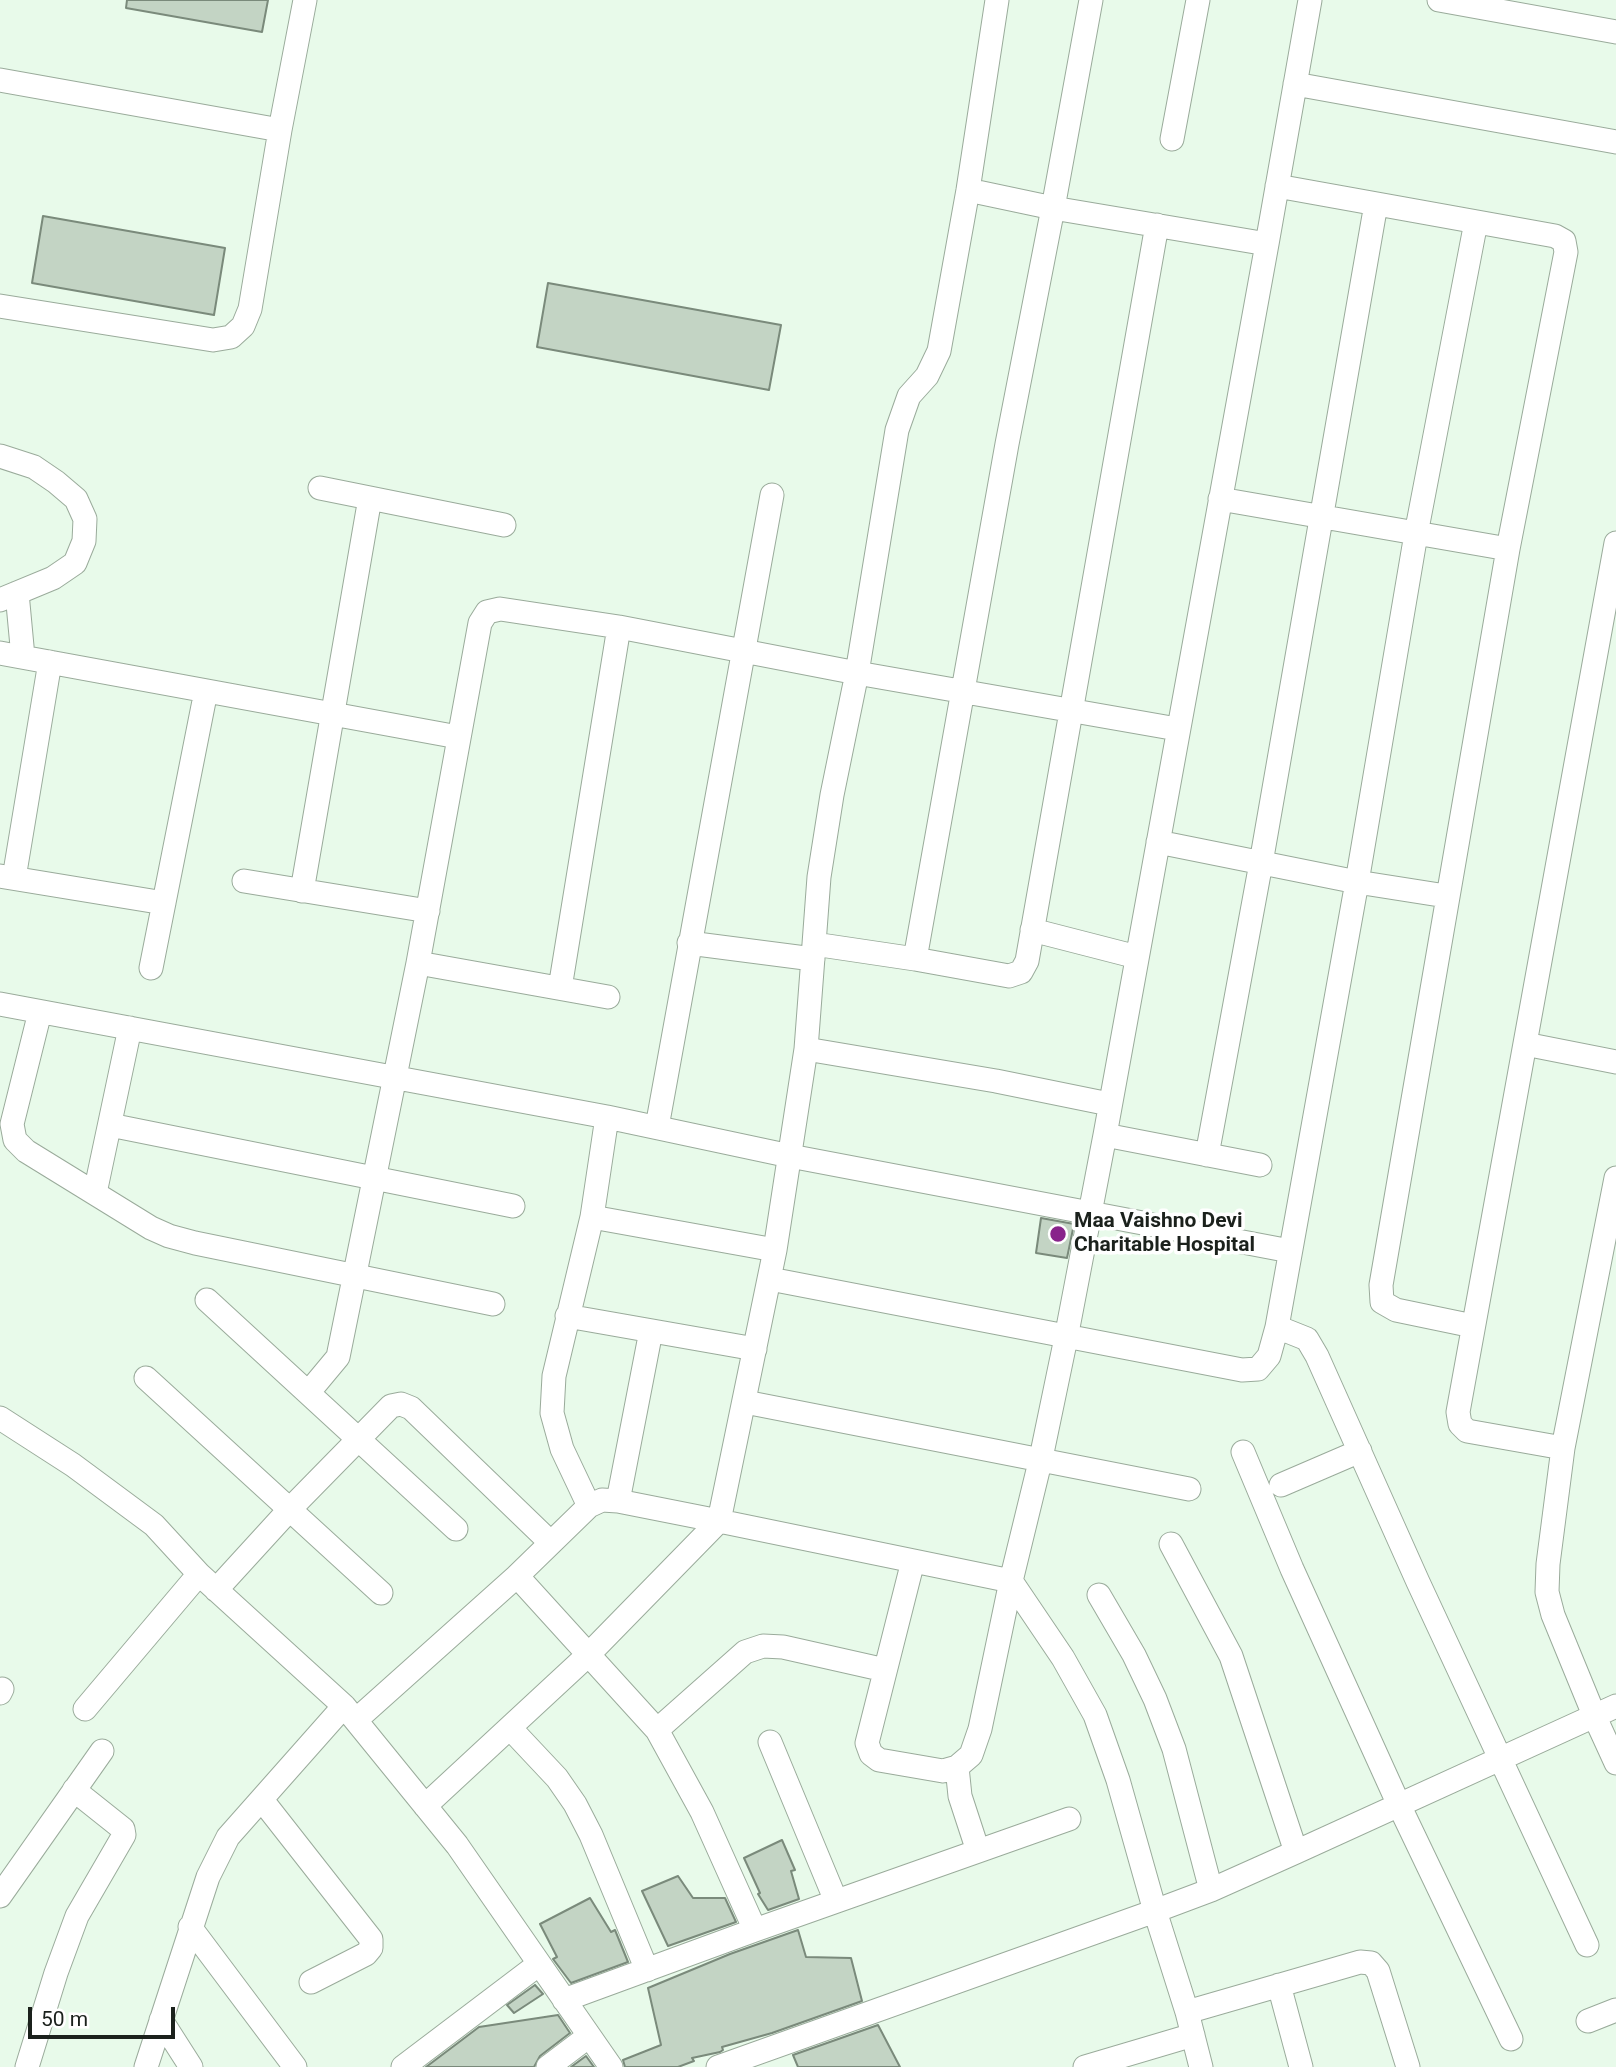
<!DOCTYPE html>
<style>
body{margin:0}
#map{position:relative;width:1616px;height:2067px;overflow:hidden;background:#e8faea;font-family:Roboto,sans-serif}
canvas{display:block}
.scale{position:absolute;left:28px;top:2007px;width:147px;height:32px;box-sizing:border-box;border:4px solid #1b211c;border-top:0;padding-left:9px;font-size:21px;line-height:24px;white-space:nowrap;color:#1b211c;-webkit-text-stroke:5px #fff;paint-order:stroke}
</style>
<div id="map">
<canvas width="1616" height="2067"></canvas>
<div class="scale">50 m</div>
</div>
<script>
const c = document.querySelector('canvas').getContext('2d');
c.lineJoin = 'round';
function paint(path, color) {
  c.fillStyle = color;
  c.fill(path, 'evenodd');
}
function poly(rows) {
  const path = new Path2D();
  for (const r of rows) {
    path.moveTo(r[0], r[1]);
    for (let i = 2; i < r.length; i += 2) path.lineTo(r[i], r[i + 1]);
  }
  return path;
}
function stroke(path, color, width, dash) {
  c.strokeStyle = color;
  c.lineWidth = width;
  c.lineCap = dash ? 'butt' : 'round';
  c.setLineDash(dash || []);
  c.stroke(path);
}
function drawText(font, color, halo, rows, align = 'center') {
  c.font = font + ' Roboto,sans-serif';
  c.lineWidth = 7;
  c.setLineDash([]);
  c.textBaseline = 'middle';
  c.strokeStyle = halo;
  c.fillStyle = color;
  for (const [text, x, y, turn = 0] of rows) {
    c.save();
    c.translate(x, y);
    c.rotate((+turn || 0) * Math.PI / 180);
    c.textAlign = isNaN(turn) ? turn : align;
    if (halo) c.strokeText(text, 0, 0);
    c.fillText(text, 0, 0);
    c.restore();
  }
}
const building = poly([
 [127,0,268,0,262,32,126,8,127,0],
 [43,216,225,248,214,315,32,283,43,216],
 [548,283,781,325,769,390,537,347,548,283],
 [1041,1218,1074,1224,1067,1258,1036,1253,1041,1218],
 [782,1840,795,1870,791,1871,799,1899,768,1910,758,1894,760,1893,744,1858,782,1840],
 [678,1876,693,1898,725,1898,736,1922,668,1946,642,1891,678,1876],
 [590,1898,611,1932,615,1930,628,1962,571,1983,553,1959,557,1957,540,1924,590,1898],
 [798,1930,806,1957,851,1958,862,2001,772,2033,722,2047,723,2050,720,2052,692,2058,694,2061,678,2067,625,2067,623,2060,661,2045,648,1988,730,1954,798,1930],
 [535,1985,543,1994,514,2013,507,2005,535,1985],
 [558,2015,570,2033,540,2056,534,2067,426,2067,479,2027,558,2015],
 [878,2025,900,2067,798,2067,793,2055,878,2025],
 [586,2056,594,2067,571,2067,586,2056]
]);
paint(building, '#c3d4c4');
stroke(building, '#7a8a7b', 2);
const minor = poly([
 [1439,0,1616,32],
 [0,80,280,130],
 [1295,84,1616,142],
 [1172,139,1198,0],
 [1277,186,1555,236,1564,241,1566,252,1508,549,1381,1285,1382,1302,1396,1310,1473,1326],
 [968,190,1053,208,1091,0],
 [1267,244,1310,0],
 [0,306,213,340,231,337,243,326,250,309,280,130,305,0],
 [0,456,34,467,56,482,76,499,85,519,84,541,75,563,53,578,0,600],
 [320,488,504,525],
 [1220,499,1508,549],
 [17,593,23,657],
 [0,653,458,737],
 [1158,842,1357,882,1446,896],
 [0,876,164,903],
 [14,878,50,662],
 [244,881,428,911],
 [302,891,370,498],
 [1032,930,1137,957],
 [689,943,813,959],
 [814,944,819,877,832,795,857,673,897,430,909,396,927,376,939,351,968,190,997,0],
 [915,959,1009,976,1021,972,1027,961,1157,225],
 [418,963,608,997],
 [151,968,206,691],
 [560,988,619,627],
 [0,1004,607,1117,790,1156,1290,1251],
 [40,1012,12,1124,15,1140,26,1151,151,1228,169,1236,195,1243,493,1304],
 [1525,1044,1616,1062],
 [806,1049,996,1081,1109,1104],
 [110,1125,513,1206],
 [657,1127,772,495],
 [1105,1135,1260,1165],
 [1207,1155,1261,863,1376,204],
 [1616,1178,1563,1448,1548,1564,1547,1592,1553,1615,1594,1715,1616,1763],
 [95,1193,130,1028],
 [592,1217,775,1250],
 [770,1279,1242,1370,1258,1369,1269,1356,1277,1327,1357,882,1416,534,1476,222],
 [207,1300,456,1529],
 [567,1316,755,1349],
 [1277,1327,1307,1339,1317,1356,1418,1582,1587,1945],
 [146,1378,381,1593],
 [308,1393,338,1357,418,963,480,623,487,612,500,609,619,627,857,673,1177,729],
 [745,1402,1189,1489],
 [0,1418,73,1465,154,1525,199,1574,344,1706,457,1845,611,2067],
 [1563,1448,1467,1431,1460,1424,1458,1412,1616,543],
 [1243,1452,1292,1569,1399,1805,1511,2039],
 [1281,1485,1360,1451],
 [618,1501,651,1331],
 [589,1506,562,1449,552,1413,554,1376,592,1217,607,1117],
 [1171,1544,1231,1656,1296,1852],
 [913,1561,867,1743,871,1754,879,1760,943,1771,957,1767],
 [517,1576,589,1506,602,1500,618,1501,719,1521,775,1250,806,1049,814,944,915,959,1007,444,1053,208,1267,244,1105,1135,1066,1338,1041,1458,1011,1581,980,1729,971,1755,957,1767,960,1796,978,1851],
 [216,1590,290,1509,391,1406,401,1404,411,1408,551,1543],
 [1099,1595,1134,1655,1155,1699,1174,1749,1211,1890],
 [0,1693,2,1689],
 [85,1709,199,1574],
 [356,1720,517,1576,657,1730,702,1812,755,1930],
 [510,1728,557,1778,575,1804,591,1835,647,1970],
 [657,1730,745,1652,763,1646,783,1647,885,1670],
 [770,1742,836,1901],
 [262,1800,371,1939,371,1948,366,1954,311,1982],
 [425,1806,588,1655,719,1521,1011,1581,1063,1658,1095,1715,1118,1780,1155,1911,1211,1890,1296,1852,1616,1706],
 [0,1896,102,1751],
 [190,1927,295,2067],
 [1279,1985,1301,2067],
 [564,2000,755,1930,1069,1819],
 [1187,2012,1360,1962,1371,1963,1378,1971,1408,2067],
 [161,2020,191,2067],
 [1588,2021,1616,2010],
 [27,2067,56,1973,77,1916,124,1835,123,1829,74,1790],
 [146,2067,208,1877,228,1837,344,1706],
 [403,2067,539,1964],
 [548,2067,589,2036],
 [718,2067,1155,1911,1187,2012,1201,2067],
 [1085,2067,1193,2035]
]);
stroke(minor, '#9aab9b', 25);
stroke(minor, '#fff', 23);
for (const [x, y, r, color] of [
 [1058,1234,9,"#88238b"]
]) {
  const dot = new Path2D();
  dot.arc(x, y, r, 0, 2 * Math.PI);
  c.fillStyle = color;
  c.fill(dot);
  stroke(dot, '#fff', 2.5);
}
drawText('bold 21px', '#1b211c', '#fff', [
 ["Maa Vaishno Devi",1074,1222],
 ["Charitable Hospital",1074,1246]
], 'left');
</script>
